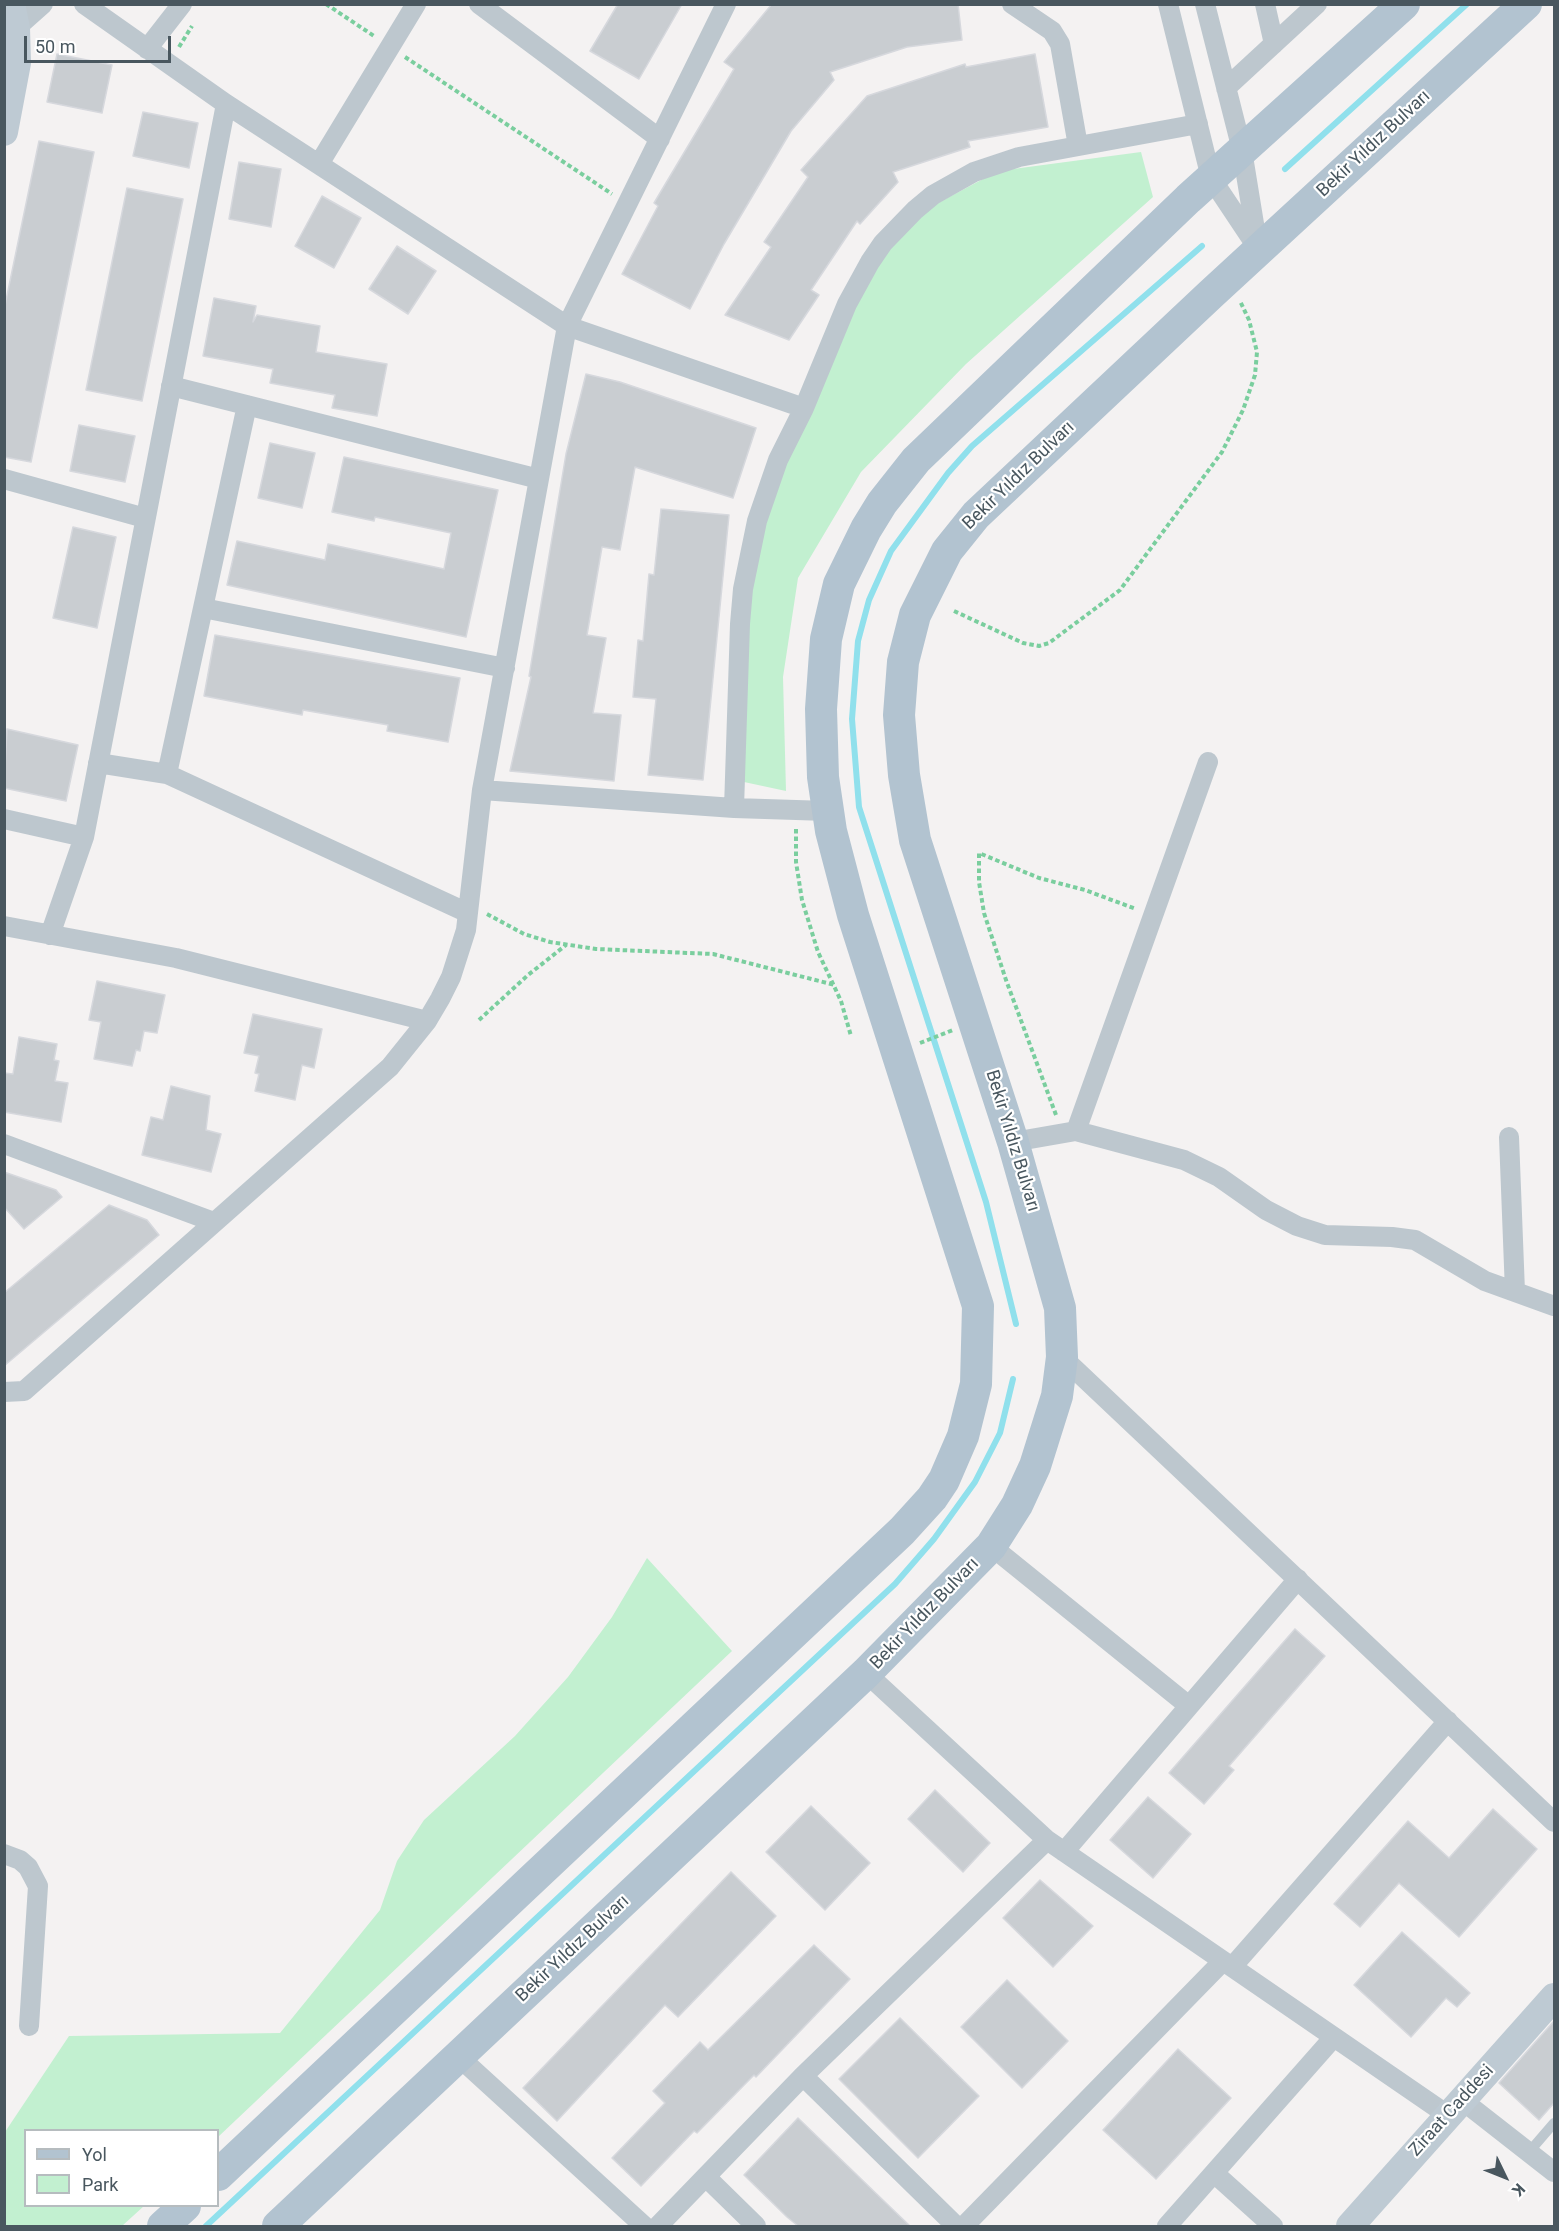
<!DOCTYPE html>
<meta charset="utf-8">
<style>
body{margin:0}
#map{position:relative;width:1559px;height:2231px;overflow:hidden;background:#f4f2f2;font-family:Roboto,sans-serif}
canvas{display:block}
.frame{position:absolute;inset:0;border:6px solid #49575f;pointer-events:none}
.legend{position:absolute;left:24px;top:2129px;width:195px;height:78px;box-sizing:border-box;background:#fff;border:2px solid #b6bcbf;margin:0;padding:8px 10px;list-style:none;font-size:18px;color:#49575f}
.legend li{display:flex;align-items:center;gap:12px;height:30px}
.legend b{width:30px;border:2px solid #b6bcbf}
.north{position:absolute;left:1475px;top:2147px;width:60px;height:60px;-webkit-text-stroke:4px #fff;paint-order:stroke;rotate:133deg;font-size:16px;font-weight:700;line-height:24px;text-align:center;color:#49575f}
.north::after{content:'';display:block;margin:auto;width:21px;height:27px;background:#49575f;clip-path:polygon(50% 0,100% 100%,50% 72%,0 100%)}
.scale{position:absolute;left:24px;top:36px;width:147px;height:27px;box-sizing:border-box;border:3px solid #49575f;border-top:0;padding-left:8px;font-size:18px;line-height:21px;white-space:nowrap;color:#49575f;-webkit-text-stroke:4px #fff;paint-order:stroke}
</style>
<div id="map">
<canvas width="1559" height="2231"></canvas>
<div class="frame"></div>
<ul class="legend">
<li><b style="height:8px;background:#b2c3d0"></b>Yol</li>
<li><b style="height:16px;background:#c2f0d0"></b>Park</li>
</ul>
<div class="north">K</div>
<div class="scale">50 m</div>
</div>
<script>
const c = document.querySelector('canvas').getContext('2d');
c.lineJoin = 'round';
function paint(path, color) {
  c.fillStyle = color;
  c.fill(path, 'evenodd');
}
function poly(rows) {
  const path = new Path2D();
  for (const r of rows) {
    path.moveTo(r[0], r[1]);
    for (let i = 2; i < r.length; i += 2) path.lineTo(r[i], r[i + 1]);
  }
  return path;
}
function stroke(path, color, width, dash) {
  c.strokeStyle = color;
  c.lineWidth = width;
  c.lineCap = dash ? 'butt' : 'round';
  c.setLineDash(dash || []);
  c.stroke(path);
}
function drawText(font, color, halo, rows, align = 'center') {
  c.font = font + ' Roboto,sans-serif';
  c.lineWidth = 4.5;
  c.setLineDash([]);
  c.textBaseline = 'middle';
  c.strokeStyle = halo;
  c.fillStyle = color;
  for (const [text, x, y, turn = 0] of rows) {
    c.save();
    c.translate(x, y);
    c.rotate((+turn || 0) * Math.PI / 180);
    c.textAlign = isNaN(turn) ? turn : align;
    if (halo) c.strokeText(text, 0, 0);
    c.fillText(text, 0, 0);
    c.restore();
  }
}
paint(poly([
 [1141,152,1153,197,966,364,861,472,798,578,783,677,786,791,744,782,748,550,843,293,923,211,998,171],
 [647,1558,732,1651,218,2137,218,2130,26,2130,26,2206,144,2206,122,2226,5,2226,5,2132,69,2036,280,2033,380,1910,397,1861,424,1820,515,1736,568,1677,612,1617]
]), '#c2f0d0');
stroke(poly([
 [1285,169,1467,4],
 [1016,1324,986,1202,859,807,852,719,858,641,869,600,891,551,948,473,972,446,1202,246],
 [206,2226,895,1584,934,1539,975,1482,1000,1433,1013,1379]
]), '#90e0ec', 6);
const building = poly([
 [618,4,682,4,639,79,590,51,618,4],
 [772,4,958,4,962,40,907,47,830,72,834,80,791,131,724,244,690,309,622,274,658,206,654,203,734,69,724,62,772,4],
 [57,54,112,65,102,113,47,102,57,54],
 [1035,54,1048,127,968,141,970,147,893,172,898,182,860,224,857,221,811,290,819,295,789,340,725,315,771,247,764,242,808,177,801,170,867,96,965,64,966,67,1035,54],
 [143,112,198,123,189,168,133,156,143,112],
 [39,141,94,152,31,462,4,457,4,310,39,141],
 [239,162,281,169,271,227,229,219,239,162],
 [127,188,183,199,142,401,86,390,127,188],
 [322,196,361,218,334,268,295,246,322,196],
 [397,246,436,271,408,314,369,289,397,246],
 [214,298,256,306,253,322,257,315,320,326,316,352,387,364,377,416,332,408,335,395,270,383,273,369,203,356,214,298],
 [586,374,620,382,756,428,733,498,635,467,620,550,602,547,587,635,606,638,593,713,621,715,614,781,510,771,531,677,529,676,566,454,586,374],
 [79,425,135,436,125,482,70,471,79,425],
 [270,443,315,453,302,508,258,498,270,443],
 [344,457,498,490,466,637,227,585,237,541,325,560,328,544,444,569,451,533,375,517,374,521,332,512,344,457],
 [661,509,729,515,703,780,648,775,656,699,633,697,638,640,643,641,649,574,654,575,661,509],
 [73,527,116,537,97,628,53,618,73,527],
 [215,635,460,678,448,742,387,731,388,725,303,710,302,715,204,696,215,635],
 [7,729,78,745,66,801,4,788,7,729],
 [97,981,165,995,157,1033,144,1031,140,1051,136,1050,132,1066,94,1059,101,1022,89,1020,97,981],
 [253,1014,322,1029,314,1068,302,1065,295,1100,255,1091,259,1074,255,1073,259,1056,244,1053,253,1014],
 [19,1037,57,1044,54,1060,59,1061,55,1081,68,1083,61,1122,4,1112,4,1073,13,1074,19,1037],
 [171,1086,210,1096,206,1130,221,1134,211,1172,142,1155,151,1117,163,1120,171,1086],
 [4,1172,56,1190,62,1197,24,1229,4,1207,4,1172],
 [109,1205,147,1220,159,1235,4,1366,4,1293,109,1205],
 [1295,1629,1325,1656,1229,1766,1234,1770,1204,1804,1169,1773,1295,1629],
 [935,1790,990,1843,963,1872,908,1819,935,1790],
 [1148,1797,1191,1834,1153,1878,1110,1840,1148,1797],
 [811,1806,870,1863,825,1910,766,1852,811,1806],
 [1493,1809,1537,1849,1459,1937,1399,1883,1360,1927,1334,1904,1408,1821,1449,1858,1493,1809],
 [731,1872,776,1916,678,2017,665,2005,557,2121,523,2088,731,1872],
 [1040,1880,1093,1926,1053,1967,1003,1918,1040,1880],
 [1402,1932,1470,1993,1457,2007,1446,1998,1411,2037,1354,1985,1402,1932],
 [814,1945,850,1979,756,2077,754,2075,697,2133,694,2131,641,2186,612,2158,665,2103,653,2091,700,2042,708,2050,814,1945],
 [1007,1980,1068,2041,1022,2088,961,2027,1007,1980],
 [900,2018,979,2096,918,2158,839,2079,900,2018],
 [1554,2021,1554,2103,1539,2120,1499,2083,1554,2021],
 [1178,2049,1231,2098,1156,2179,1103,2130,1178,2049],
 [798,2118,885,2202,910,2226,798,2226,787,2217,744,2175,798,2118]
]);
paint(building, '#c9cdd1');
stroke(building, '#d6d8dd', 1.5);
stroke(poly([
 [326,4,374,36],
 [179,47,192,26],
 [405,57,612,194],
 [954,611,1023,643,1039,646,1049,643,1120,590,1222,452,1243,410,1255,375,1257,352,1249,320,1240,301],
 [796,829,796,862,802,900,818,952,841,1001,851,1036],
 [487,914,524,934,550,942,596,949,713,954,835,985],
 [479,1020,528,975,566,945],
 [920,1043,953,1030],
 [1056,1115,1006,980,984,913,979,882,979,853,1039,878,1085,890,1136,909]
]), '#7ace9e', 4, [4.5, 3]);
stroke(poly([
 [1529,2152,1554,2123]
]), '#bdc7ce', 10);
stroke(poly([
 [84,4,226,104,567,326,804,408],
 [479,4,660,139],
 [1012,4,1052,31,1060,44,1078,146],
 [1168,4,1211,178,1259,250],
 [1205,4,1242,150,1257,242],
 [1265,4,1274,44],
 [16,28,43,4],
 [147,49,182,4],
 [1226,88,1317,4],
 [319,164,416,4],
 [171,386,539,479],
 [4,479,145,518],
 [203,608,505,668],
 [98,763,167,774,468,913],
 [167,774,247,405],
 [482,790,734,808,827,811],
 [734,808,740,624,743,589,757,521,778,460,804,408,847,304,870,262,883,243,915,210,933,195,974,172,1019,157,1198,124],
 [4,819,84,837],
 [4,926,176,958,427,1021],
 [50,935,84,837,226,104],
 [1076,1131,1208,762],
 [1509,1137,1515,1292],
 [1013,1142,1076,1131,1184,1160,1219,1177,1266,1210,1297,1226,1325,1235,1392,1237,1415,1240,1485,1281,1554,1306],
 [4,1144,214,1222],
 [1062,1357,1554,1822],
 [4,1392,24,1391,390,1067,427,1021,440,999,451,977,466,930,482,790,567,326,726,4],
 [991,1546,1189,1706],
 [866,1673,1047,1840,1449,2116],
 [1064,1852,1298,1579],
 [4,1854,20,1860,28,1867,38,1886,29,2026],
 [1232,1967,1448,1721],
 [459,2057,644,2226],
 [803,2076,956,2226],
 [1462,2100,1554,2172],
 [1214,2173,1273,2226],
 [706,2177,756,2226],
 [658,2226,803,2076,1047,1840],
 [964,2226,1223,1961],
 [1167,2226,1334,2037]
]), '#bdc7ce', 20);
stroke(poly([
 [4,132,17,63,16,28,11,4],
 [1350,2226,1554,1997]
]), '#becad3', 28);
stroke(poly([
 [218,2175,902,1531,932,1498,944,1480,963,1436,976,1384,978,1306,853,915,831,831,823,777,821,709,826,639,839,584,866,529,882,503,916,460,1188,199,1404,4],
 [163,2226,185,2206],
 [278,2226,866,1673,991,1546,1017,1505,1035,1466,1057,1396,1062,1357,1060,1308,1013,1142,915,840,904,775,899,715,903,662,915,615,947,551,976,515,1211,294,1526,4]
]), '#b2c3d0', 32);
drawText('18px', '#49575f', '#fff', [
 ["Bekir Yıldız Bulvarı",1374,144,-43],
 ["Bekir Yıldız Bulvarı",1019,476,-44],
 ["Bekir Yıldız Bulvarı",1012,1141,73],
 ["Bekir Yıldız Bulvarı",925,1614,-46],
 ["Bekir Yıldız Bulvarı",573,1949,-43],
 ["Ziraat Caddesi",1452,2111,-48]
]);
</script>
